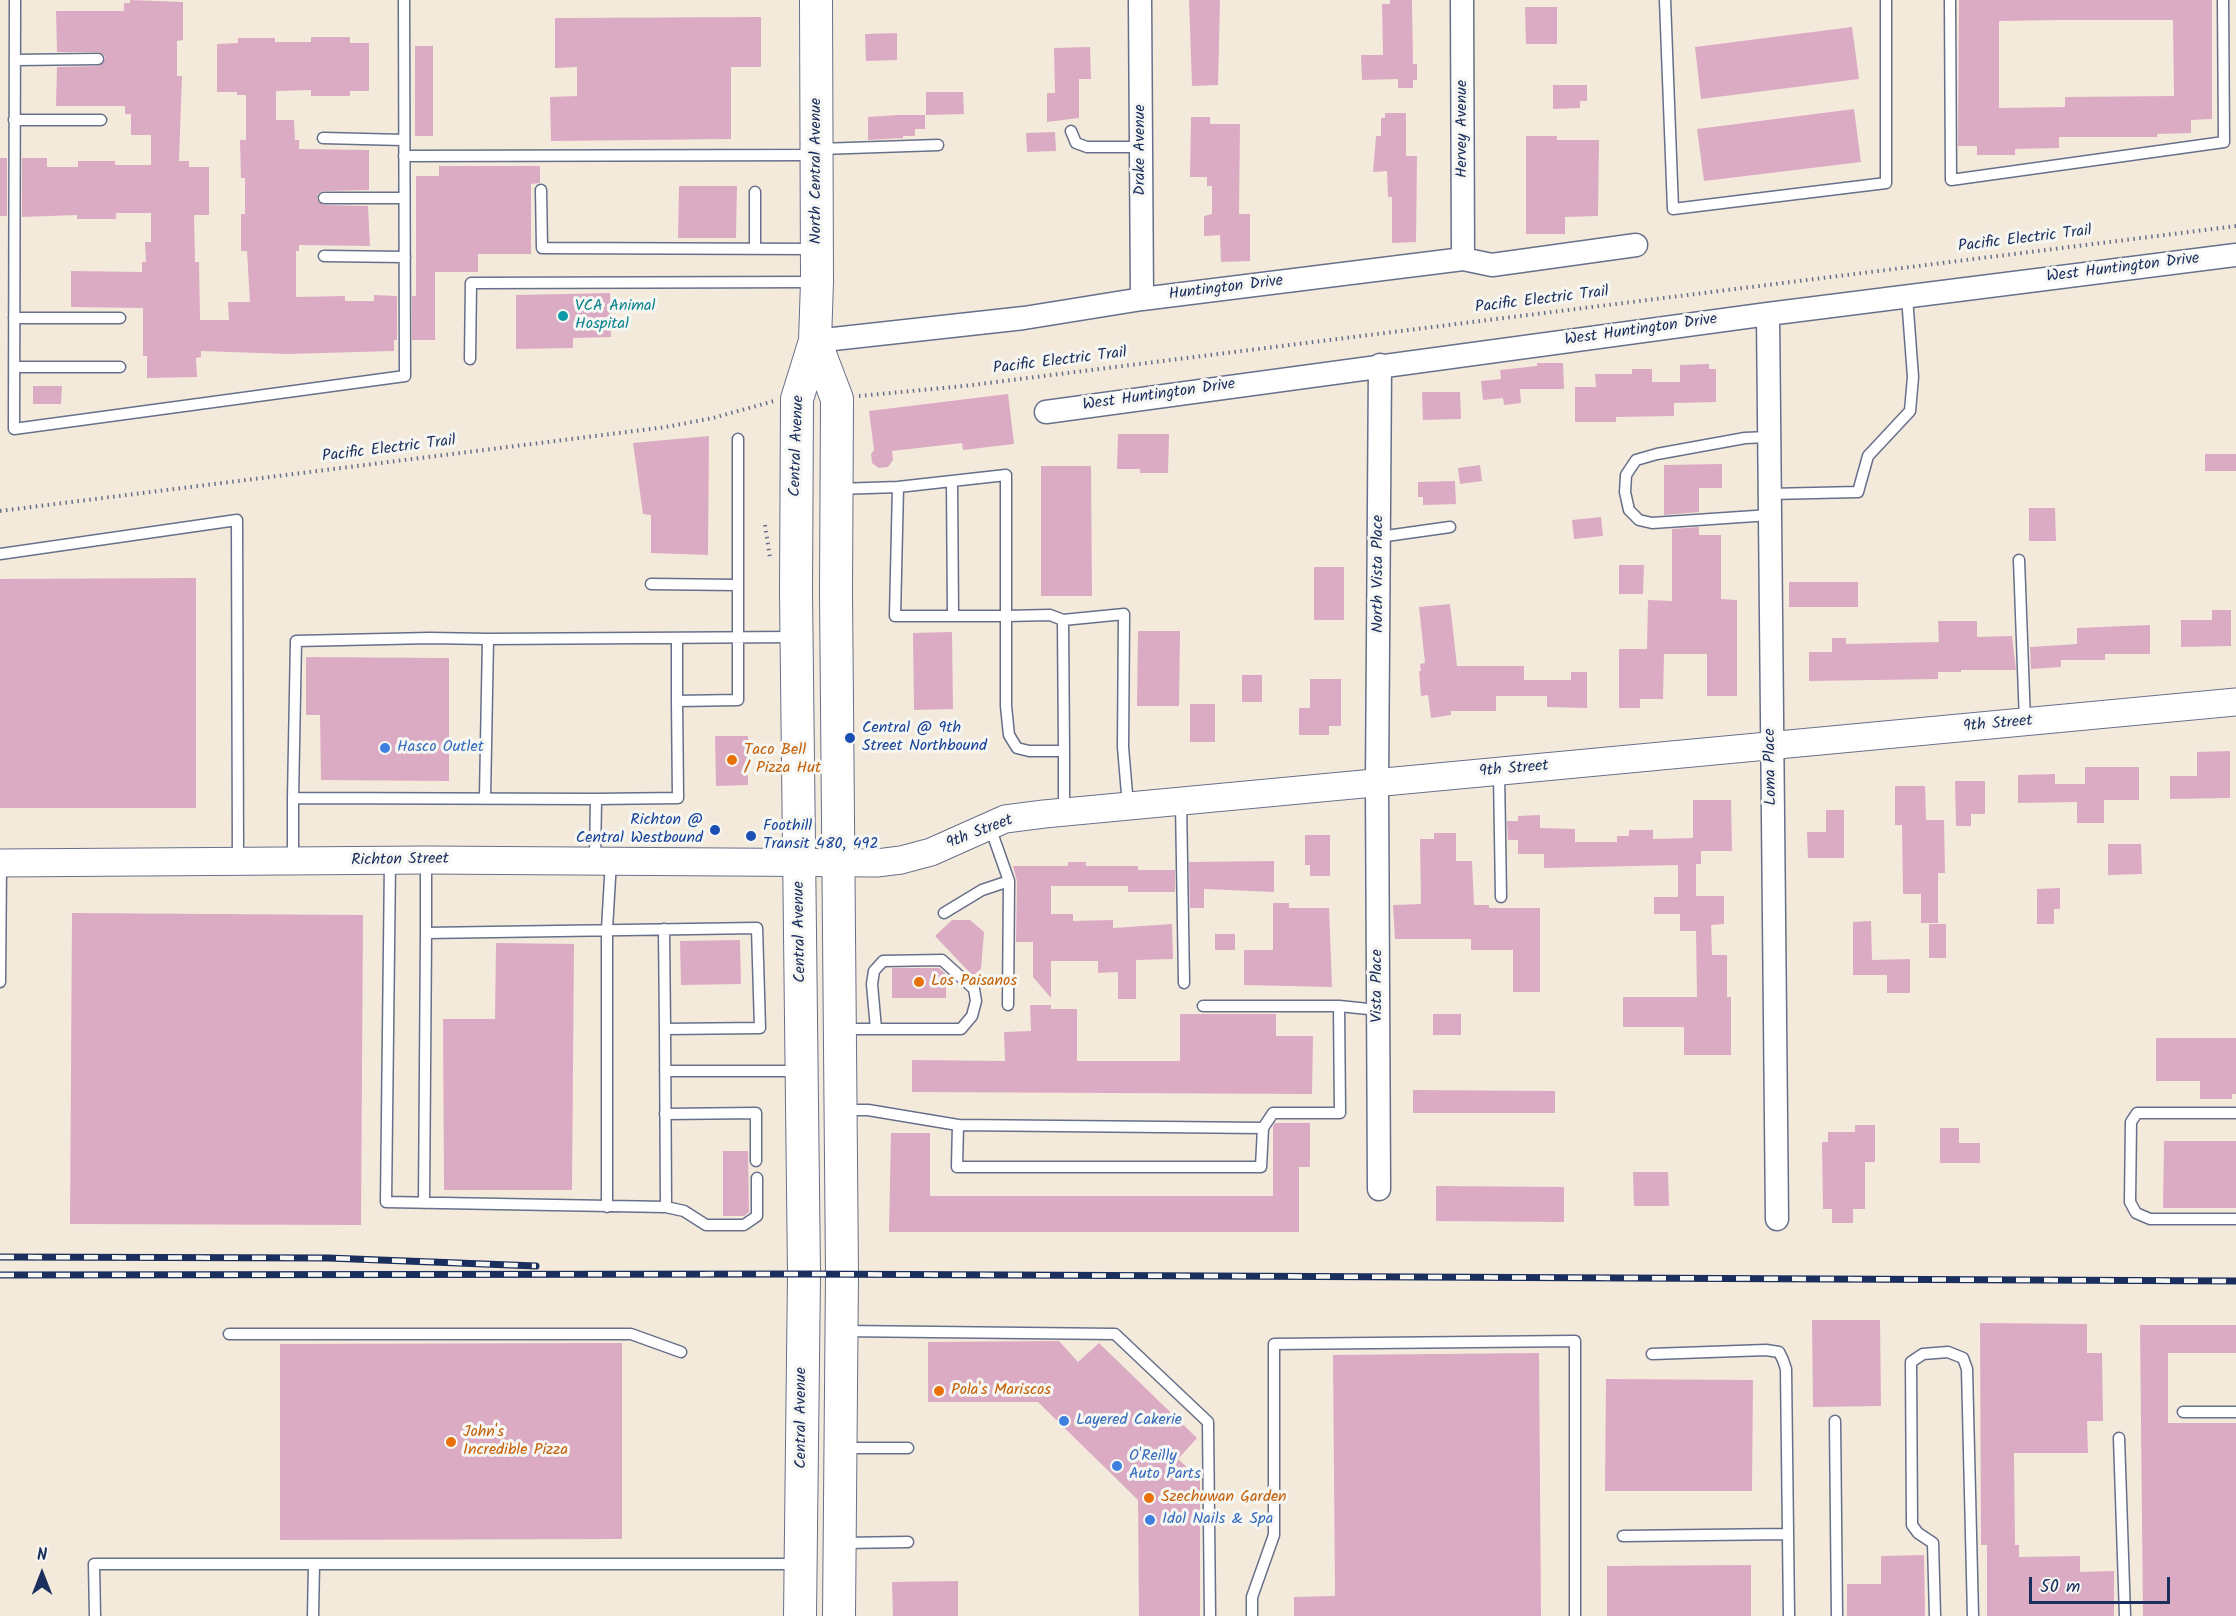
<!DOCTYPE html>
<style>
body{margin:0}
#map{position:relative;width:2236px;height:1616px;overflow:hidden;background:#f4eadb;font-family:Kalam,sans-serif}
canvas{display:block}
.north{position:absolute;left:12px;top:1544px;width:60px;height:60px;-webkit-text-stroke:4px #f6f6f2;paint-order:stroke;rotate:0deg;font-size:16px;font-weight:700;line-height:24px;text-align:center;color:#1b2f5e}
.north::after{content:'';display:block;margin:auto;width:21px;height:27px;background:#1b2f5e;clip-path:polygon(50% 0,100% 100%,50% 72%,0 100%)}
.scale{position:absolute;left:2029px;top:1577px;width:141px;height:27px;box-sizing:border-box;border:3px solid #1b2f5e;border-top:0;padding-left:8px;font-size:18px;line-height:21px;white-space:nowrap;color:#1b2f5e;-webkit-text-stroke:4px #f6f6f2;paint-order:stroke}
</style>
<div id="map">
<canvas width="2236" height="1616"></canvas>
<div class="north">N</div>
<div class="scale">50 m</div>
</div>
<script>
const c = document.querySelector('canvas').getContext('2d');
c.lineJoin = 'round';
function paint(path, color) {
  c.fillStyle = color;
  c.fill(path, 'evenodd');
}
function poly(rows) {
  const path = new Path2D();
  for (const r of rows) {
    path.moveTo(r[0], r[1]);
    for (let i = 2; i < r.length; i += 2) path.lineTo(r[i], r[i + 1]);
  }
  return path;
}
function stroke(path, color, width, dash) {
  c.strokeStyle = color;
  c.lineWidth = width;
  c.lineCap = dash ? 'butt' : 'round';
  c.setLineDash(dash || []);
  c.stroke(path);
}
function drawText(font, color, halo, rows, align = 'center') {
  c.font = font + ' Kalam,sans-serif';
  c.lineWidth = 6;
  c.setLineDash([]);
  c.textBaseline = 'middle';
  c.strokeStyle = halo;
  c.fillStyle = color;
  for (const [text, x, y, turn = 0] of rows) {
    c.save();
    c.translate(x, y);
    c.rotate((+turn || 0) * Math.PI / 180);
    c.textAlign = isNaN(turn) ? turn : align;
    if (halo) c.strokeText(text, 0, 0);
    c.fillText(text, 0, 0);
    c.restore();
  }
}
paint(poly([
 [130,0,183,2,183,40,177,41,177,76,182,76,179,161,189,161,189,167,209,167,209,215,194,215,195,262,199,262,200,320,229,320,228,302,250,302,247,251,241,251,241,214,245,214,245,178,241,178,240,140,246,140,246,95,237,95,237,92,217,92,217,44,238,43,238,38,275,38,275,42,311,42,311,37,350,37,350,43,369,43,369,91,350,91,350,96,311,96,311,90,276,91,276,120,294,120,295,140,299,140,299,149,369,150,369,190,323,191,318,194,317,199,323,205,368,206,370,246,299,245,299,251,296,251,296,297,345,296,345,301,374,301,374,295,397,296,397,340,394,340,394,351,288,354,201,351,201,357,196,358,197,377,147,378,147,356,143,356,143,308,71,307,71,271,142,272,142,262,146,262,145,242,151,242,151,213,116,213,116,219,77,219,77,215,22,217,22,158,47,158,47,167,78,167,78,161,115,161,115,165,151,165,151,135,131,135,131,114,125,114,125,106,56,106,57,67,99,66,105,59,104,55,98,52,57,52,56,11,124,11,124,3,130,3],
 [1189,0,1220,0,1218,85,1192,86],
 [1390,0,1412,0,1413,64,1417,64,1417,80,1413,80,1413,88,1398,88,1398,79,1362,80,1361,55,1383,55,1382,4,1390,4],
 [1959,0,2212,0,2212,119,2191,120,2191,133,2157,134,2157,137,2059,137,2059,148,2015,149,2015,155,1977,155,1977,146,1958,146],
 [2059,20,2173,20,2174,96,2065,97,2065,107,1999,108,1999,21],
 [1525,7,1557,7,1557,44,1526,44],
 [761,17,761,67,731,67,731,139,551,141,550,97,577,96,577,67,555,68,555,18],
 [1852,27,1859,79,1701,99,1695,47],
 [897,33,897,60,866,61,865,34],
 [415,46,433,46,433,136,415,136],
 [1090,47,1091,79,1079,79,1079,118,1047,122,1047,93,1055,93,1054,48],
 [1553,85,1587,85,1587,101,1580,101,1580,108,1553,109],
 [926,92,963,92,964,114,926,115],
 [1854,109,1861,162,1704,181,1697,129],
 [1385,113,1406,113,1406,156,1417,156,1416,242,1392,243,1392,197,1388,197,1387,171,1373,172,1376,136,1381,136,1381,118,1385,118],
 [898,115,925,115,925,129,915,129,915,136,903,136,903,138,868,140,868,117],
 [1191,117,1210,117,1210,124,1240,124,1239,214,1250,214,1250,261,1221,262,1220,235,1204,236,1204,216,1212,214,1212,186,1207,186,1207,177,1190,177],
 [1055,132,1056,151,1027,152,1026,133],
 [1526,136,1557,136,1557,140,1599,140,1598,216,1565,217,1565,234,1526,234],
 [0,158,7,158,7,216,0,216],
 [439,166,540,166,540,183,531,184,531,254,478,254,478,272,435,272,435,340,412,340,412,296,416,296,416,176,439,176],
 [679,186,737,186,736,238,678,238],
 [610,293,611,337,573,338,573,348,516,349,516,295],
 [1537,363,1563,363,1564,389,1520,389,1521,403,1504,405,1503,398,1483,400,1481,381,1501,379,1500,370,1537,366],
 [1709,364,1709,369,1716,369,1716,402,1674,403,1674,416,1616,417,1616,422,1575,422,1575,387,1596,387,1595,374,1632,374,1632,369,1652,369,1652,382,1680,382,1680,365],
 [33,386,62,386,61,404,33,404],
 [1422,392,1460,392,1461,419,1423,420],
 [1008,394,1014,444,963,450,962,443,892,451,893,460,888,467,879,468,872,463,871,454,874,450,869,411],
 [1118,434,1169,434,1168,473,1140,473,1140,469,1117,469],
 [709,436,708,555,651,553,651,515,643,514,633,443],
 [2205,454,2236,454,2236,471,2205,471],
 [1722,464,1722,488,1699,488,1699,512,1664,515,1664,465],
 [1480,465,1482,481,1460,484,1458,468],
 [1041,466,1091,466,1092,596,1041,596],
 [1455,481,1456,504,1423,505,1423,497,1418,497,1418,482],
 [2029,508,2055,508,2056,541,2029,541],
 [1601,517,1603,536,1574,539,1572,520],
 [1699,527,1699,535,1721,535,1721,599,1737,600,1737,696,1707,696,1707,654,1664,654,1663,699,1640,699,1640,708,1619,708,1619,649,1647,649,1648,600,1672,601,1672,529],
 [1619,565,1644,565,1643,594,1619,594],
 [1314,567,1344,567,1344,620,1314,620],
 [196,578,196,808,0,808,0,579],
 [1789,582,1858,582,1858,607,1789,607],
 [1450,604,1457,666,1524,666,1524,680,1571,680,1571,672,1587,672,1587,708,1547,707,1547,696,1496,696,1496,711,1451,711,1451,715,1431,718,1428,695,1421,696,1419,671,1421,671,1420,664,1425,663,1419,607],
 [2212,610,2231,610,2231,646,2181,647,2181,620,2212,620],
 [1938,621,1977,621,1977,637,2012,636,2016,670,1961,670,1961,672,1938,672,1938,679,1809,681,1809,652,1832,652,1832,638,1846,638,1846,644,1939,642],
 [2150,625,2150,654,2105,654,2105,660,2061,660,2061,667,2031,669,2030,647,2077,644,2077,628],
 [1138,631,1180,631,1179,706,1137,706],
 [952,632,953,709,914,710,913,633],
 [306,657,449,658,449,781,321,780,320,715,306,715],
 [1242,675,1262,675,1262,702,1242,702],
 [1310,679,1341,679,1341,726,1329,726,1329,735,1299,735,1299,708,1310,708],
 [1190,704,1215,704,1215,742,1190,742],
 [715,736,748,736,748,785,716,786],
 [2230,751,2230,798,2170,799,2170,776,2197,776,2197,752],
 [2085,767,2139,767,2139,800,2104,800,2104,823,2077,823,2077,802,2018,803,2018,775,2055,774,2055,784,2085,784],
 [1955,781,1985,781,1985,814,1971,814,1971,826,1956,826],
 [1895,786,1925,786,1926,820,1944,820,1945,873,1938,873,1938,923,1921,923,1921,894,1903,894,1902,825,1895,825],
 [1693,800,1731,800,1732,851,1701,851,1701,864,1696,864,1696,896,1724,896,1724,924,1711,925,1712,955,1727,955,1727,997,1731,997,1731,1055,1684,1055,1684,1027,1623,1027,1623,997,1697,997,1696,931,1680,931,1680,914,1654,914,1654,897,1678,897,1678,865,1544,868,1544,854,1518,854,1518,840,1508,840,1507,821,1518,821,1518,816,1540,815,1540,828,1575,829,1575,842,1617,842,1617,836,1629,836,1629,830,1653,830,1653,839,1693,838],
 [1826,810,1844,810,1844,858,1808,858,1807,832,1826,832],
 [1434,833,1456,833,1456,861,1472,861,1474,905,1489,905,1489,908,1540,908,1540,992,1513,992,1513,950,1471,950,1471,939,1395,939,1393,905,1421,904,1420,839,1434,839],
 [1305,835,1330,835,1330,876,1310,876,1310,865,1305,865],
 [2108,844,2141,844,2142,874,2108,875],
 [1274,861,1274,892,1204,889,1204,908,1190,908,1189,862],
 [1068,862,1086,862,1086,866,1138,866,1138,870,1175,870,1175,892,1128,892,1128,886,1051,886,1051,914,1073,914,1073,921,1113,920,1113,928,1172,924,1173,959,1136,960,1136,999,1118,999,1118,972,1098,973,1098,961,1051,961,1051,998,1033,977,1033,942,1016,942,1017,881,1013,866,1068,866],
 [2060,888,2060,909,2054,909,2054,924,2037,924,2037,889],
 [1273,903,1289,903,1289,908,1329,908,1332,987,1244,985,1244,950,1273,950],
 [72,913,363,915,361,1225,70,1224],
 [952,920,970,920,984,932,981,969,973,976,935,936],
 [1871,921,1872,960,1910,959,1910,993,1887,993,1887,975,1853,975,1853,922],
 [1929,924,1946,924,1946,958,1929,958],
 [1215,934,1235,934,1235,950,1215,950],
 [740,940,741,984,681,985,680,941],
 [496,943,574,944,572,1190,444,1190,443,1019,495,1019],
 [892,968,939,968,946,974,946,998,892,998],
 [1030,1005,1051,1005,1051,1009,1077,1009,1077,1061,1180,1061,1180,1014,1276,1014,1276,1036,1313,1036,1312,1094,912,1092,912,1060,1005,1061,1004,1032,1031,1031],
 [1433,1014,1461,1014,1461,1035,1433,1035],
 [2156,1038,2236,1038,2236,1094,2232,1094,2232,1099,2200,1099,2200,1081,2156,1081],
 [1413,1090,1555,1091,1555,1113,1413,1113],
 [1275,1123,1310,1123,1310,1167,1299,1167,1299,1232,889,1232,891,1133,930,1133,930,1196,1273,1196,1273,1126],
 [1855,1125,1875,1125,1875,1162,1865,1162,1865,1209,1853,1209,1853,1223,1832,1223,1832,1209,1823,1209,1822,1142,1828,1142,1828,1132,1855,1132],
 [1940,1128,1959,1128,1959,1143,1980,1143,1980,1163,1940,1163],
 [2164,1141,2236,1141,2236,1208,2163,1208],
 [723,1151,748,1151,749,1212,744,1216,723,1216],
 [1633,1172,1668,1172,1669,1206,1634,1206],
 [1436,1186,1564,1187,1564,1222,1436,1221],
 [1812,1320,1880,1320,1881,1406,1813,1407],
 [1980,1323,2087,1324,2087,1353,2102,1353,2103,1421,2087,1421,2088,1453,2014,1453,2015,1545,2019,1545,2019,1557,2080,1556,2080,1572,2114,1571,2114,1616,1987,1616,1987,1545,1981,1545],
 [2140,1325,2236,1325,2236,1353,2168,1353,2168,1423,2236,1423,2236,1616,2143,1616],
 [1059,1341,1078,1362,1099,1343,1197,1438,1178,1459,1200,1479,1200,1616,1139,1616,1138,1500,1038,1402,928,1402,928,1342],
 [622,1343,622,1539,280,1540,280,1344],
 [1539,1353,1541,1616,1294,1616,1294,1597,1335,1596,1333,1355],
 [1606,1379,1753,1380,1752,1491,1605,1491],
 [1924,1555,1925,1616,1847,1616,1847,1584,1881,1584,1881,1556],
 [1751,1565,1751,1616,1607,1616,1607,1566],
 [958,1581,958,1616,893,1616,892,1582]
]), '#dbabc4');
const service = poly([
 [15,0,14,429,405,376,404,0],
 [1665,0,1673,209,1886,183,1886,0],
 [1950,0,1951,180,2224,142,2223,0],
 [15,60,98,59],
 [14,120,101,120],
 [1071,131,1076,143,1087,147,1141,147],
 [323,138,404,140],
 [820,149,938,145],
 [404,156,815,155],
 [541,190,542,248,814,249],
 [324,198,404,198],
 [755,249,755,192],
 [324,256,405,257],
 [14,318,120,318],
 [470,359,471,283,814,282],
 [14,367,120,367],
 [1769,437,1745,438,1657,454,1636,460,1626,475,1625,492,1629,510,1639,520,1652,523,1770,515],
 [952,481,953,616],
 [838,489,898,487],
 [1770,494,1858,492,1868,456,1910,411,1913,377,1907,297],
 [1379,537,1450,527],
 [0,554,237,520,238,862],
 [2019,560,2025,722],
 [651,584,737,585],
 [1063,620,1124,614,1123,747,1128,806],
 [677,638,677,701],
 [488,639,794,637],
 [1064,751,1029,751,1017,748,1009,735,1006,706,1006,475,898,487,895,616,1006,616,1050,615,1063,620,1064,751,1064,812],
 [1499,772,1501,897],
 [293,798,296,641,430,638,488,639,485,797],
 [596,799,678,798,677,701,738,700,738,439],
 [1181,802,1184,983],
 [990,827,1009,881],
 [293,862,293,798,596,799,595,860],
 [390,862,386,1202,666,1207,665,1029,760,1028,757,928,426,933,426,861],
 [944,913,982,890,1009,881,1008,1005],
 [664,929,665,1029],
 [0,982,1,863],
 [1203,1006,1339,1006,1378,1010],
 [841,1029,961,1029,972,1016,976,1001,974,989,942,960,883,961,874,971,872,984,876,1029],
 [665,1071,800,1071],
 [844,1110,868,1110,958,1125,957,1167,1261,1167,1263,1128,1273,1113,1340,1113,1339,1006],
 [2236,1113,2137,1113,2131,1122,2130,1202,2136,1213,2150,1219,2236,1219],
 [665,1114,756,1113,756,1161],
 [958,1125,1263,1128],
 [424,1203,426,933],
 [607,1207,607,929,611,861],
 [666,1207,684,1211,706,1225,744,1225,757,1216,757,1178],
 [843,1331,1115,1334,1208,1422,1210,1616],
 [229,1334,631,1334,681,1352],
 [1652,1354,1766,1350,1779,1352,1783,1360,1786,1369,1789,1616],
 [2183,1412,2236,1412],
 [1835,1421,1837,1616],
 [2119,1438,2125,1616],
 [842,1448,908,1448],
 [1623,1536,1787,1534],
 [843,1543,908,1542],
 [95,1616,94,1564,798,1564],
 [313,1616,314,1564],
 [1252,1616,1252,1597,1274,1535,1274,1344,1575,1341,1575,1616],
 [1935,1616,1933,1543,1918,1533,1912,1525,1911,1362,1923,1354,1948,1352,1963,1358,1967,1369,1973,1616]
]);
const minor = poly([
 [1140,0,1142,299],
 [1462,0,1463,259],
 [1768,314,1777,1219],
 [815,341,1024,318,1142,299,1463,259,1492,265,1636,245],
 [1046,412,1768,314,2236,255],
 [1379,1189,1377,783,1380,365]
]);
const tertiary = poly([
 [0,863,426,860,877,863,901,860,931,852,1005,819,1044,814,2236,702]
]);
const secondary = poly([
 [815,341,837,399,836,592,842,1274,839,1616],
 [800,1616,804,1274,796,592,797,399,815,341,817,282,816,0]
]);
stroke(service, '#67708a', 13);
stroke(minor, '#67708a', 25);
stroke(tertiary, '#67708a', 29);
stroke(secondary, '#67708a', 34);
stroke(poly([
 [859,396,964,386,2236,226],
 [0,511,666,427,713,418,774,401],
 [765,525,770,558]
]), '#67708a', 4, [1.5, 4.5]);
stroke(service, '#fff', 10);
stroke(minor, '#fff', 22);
stroke(tertiary, '#fff', 27);
stroke(secondary, '#fff', 32);
const rail = poly([
 [0,1257,328,1258,536,1266],
 [0,1275,804,1274,2236,1281]
]);
stroke(rail, '#1b2f5e', 7);
stroke(rail, '#f6f6f2', 4.5, [14]);
for (const [x, y, r, color] of [
 [563,316,6,"#0f9aa8"],
 [850,738,6,"#1a4fb4"],
 [385,748,6,"#3f7fe0"],
 [732,760,6,"#e8710a"],
 [715,830,6,"#1a4fb4"],
 [751,836,6,"#1a4fb4"],
 [919,982,6,"#e8710a"],
 [939,1391,6,"#e8710a"],
 [1064,1421,6,"#3f7fe0"],
 [451,1442,6,"#e8710a"],
 [1117,1466,6,"#3f7fe0"],
 [1149,1498,6,"#e8710a"],
 [1150,1520,6,"#3f7fe0"]
]) {
  const dot = new Path2D();
  dot.arc(x, y, r, 0, 2 * Math.PI);
  c.fillStyle = color;
  c.fill(dot);
  stroke(dot, '#f6f6f2', 2);
}
drawText('16px', '#1b2f5e', '#f6f6f2', [
 ["Hervey Avenue",1463,129,-90],
 ["Drake Avenue",1141,150,-90],
 ["North Central Avenue",817,171,-90],
 ["Pacific Electric Trail",2025,240,-7],
 ["West Huntington Drive",2123,269,-7],
 ["Huntington Drive",1226,289,-7],
 ["Pacific Electric Trail",1542,301,-7],
 ["West Huntington Drive",1641,331,-8],
 ["Pacific Electric Trail",1060,362,-7],
 ["West Huntington Drive",1159,396,-8],
 ["Central Avenue",798,446,-88],
 ["Pacific Electric Trail",389,450,-7],
 ["North Vista Place",1379,574,-90],
 ["9th Street",1998,725,-5],
 ["Loma Place",1772,767,-91],
 ["9th Street",1514,770,-5],
 ["9th Street",980,833,-21],
 ["Richton Street",400,861,-1],
 ["Central Avenue",801,932,-91],
 ["Vista Place",1378,986,-90],
 ["Central Avenue",802,1418,-90]
]);
drawText('16px', '#0d838f', '#f6f6f2', [
 ["VCA Animal",575,307],
 ["Hospital",575,325]
], 'left');
drawText('16px', '#164399', '#f6f6f2', [
 ["Central @ 9th",862,729],
 ["Street Northbound",862,747],
 ["Richton @",703,821,"right"],
 ["Central Westbound",703,839,"right"],
 ["Foothill",763,827],
 ["Transit 480, 492",763,845]
], 'left');
drawText('16px', '#366cbe', '#f6f6f2', [
 ["Hasco Outlet",397,748],
 ["Layered Cakerie",1076,1421],
 ["O'Reilly",1129,1457],
 ["Auto Parts",1129,1475],
 ["Idol Nails & Spa",1162,1520]
], 'left');
drawText('16px', '#c56008', '#f6f6f2', [
 ["Taco Bell",744,751],
 ["/ Pizza Hut",744,769],
 ["Los Paisanos",931,982],
 ["Pola's Mariscos",951,1391],
 ["John's",463,1433],
 ["Incredible Pizza",463,1451],
 ["Szechuwan Garden",1161,1498]
], 'left');
</script>
